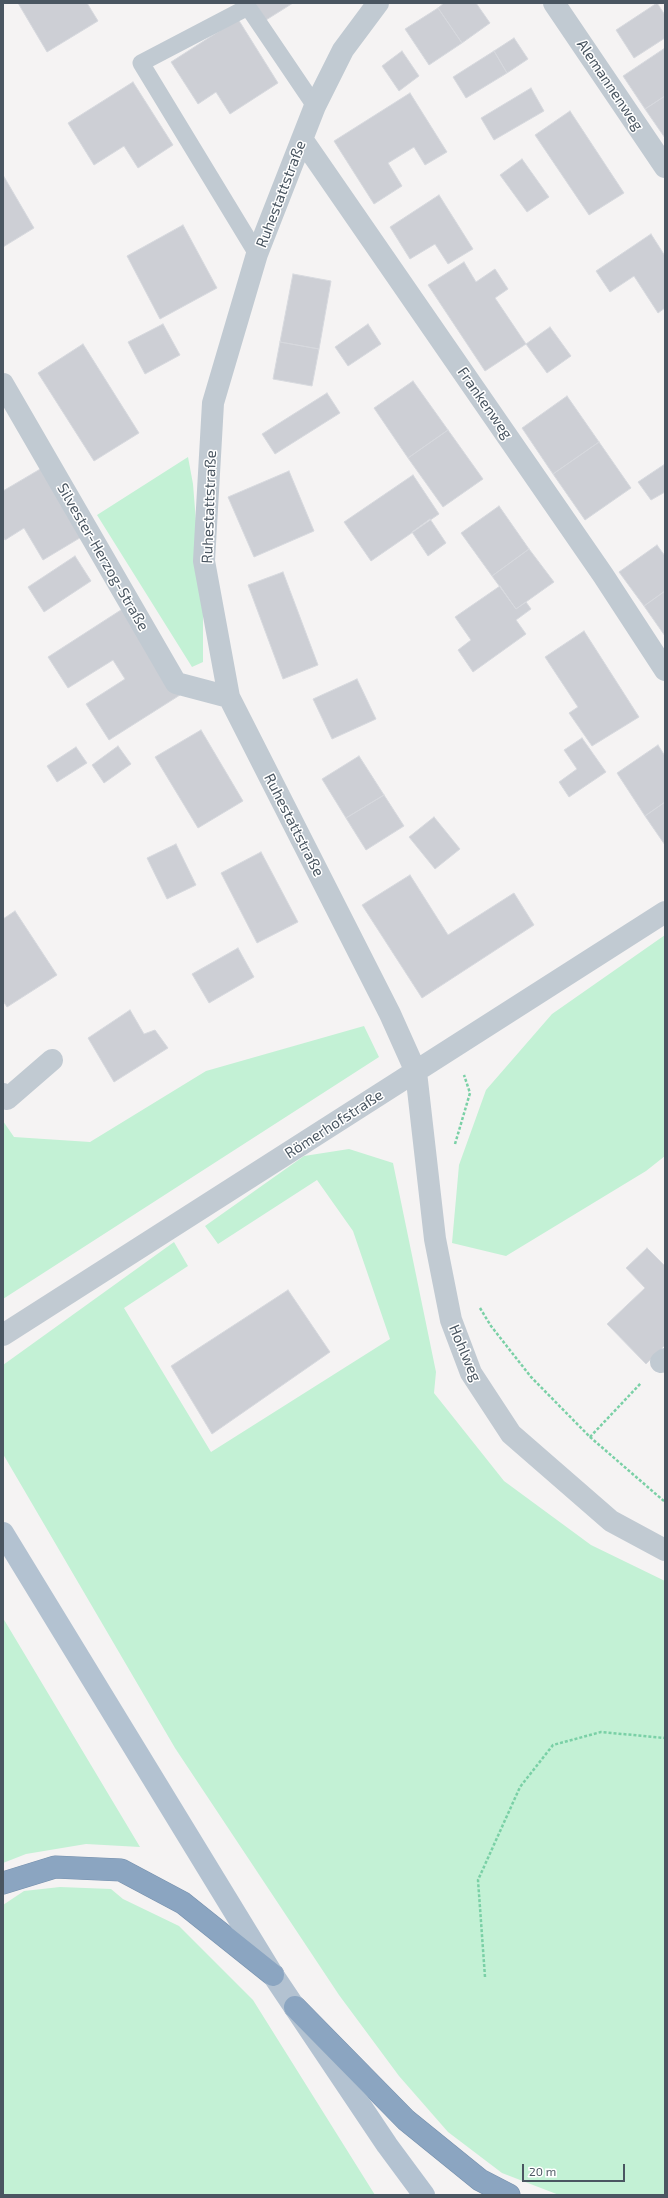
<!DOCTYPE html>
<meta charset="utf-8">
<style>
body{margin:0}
#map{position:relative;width:668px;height:2198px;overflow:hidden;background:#f5f3f3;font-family:"Exo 2",sans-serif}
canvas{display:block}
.frame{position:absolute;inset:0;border:4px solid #4a5661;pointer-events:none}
.scale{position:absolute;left:522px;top:2164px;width:103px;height:18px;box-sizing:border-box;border:2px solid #4a5661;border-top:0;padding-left:5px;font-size:12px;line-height:14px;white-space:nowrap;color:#4a5661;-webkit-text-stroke:3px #fff;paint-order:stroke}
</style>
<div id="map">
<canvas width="668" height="2198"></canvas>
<div class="frame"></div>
<div class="scale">20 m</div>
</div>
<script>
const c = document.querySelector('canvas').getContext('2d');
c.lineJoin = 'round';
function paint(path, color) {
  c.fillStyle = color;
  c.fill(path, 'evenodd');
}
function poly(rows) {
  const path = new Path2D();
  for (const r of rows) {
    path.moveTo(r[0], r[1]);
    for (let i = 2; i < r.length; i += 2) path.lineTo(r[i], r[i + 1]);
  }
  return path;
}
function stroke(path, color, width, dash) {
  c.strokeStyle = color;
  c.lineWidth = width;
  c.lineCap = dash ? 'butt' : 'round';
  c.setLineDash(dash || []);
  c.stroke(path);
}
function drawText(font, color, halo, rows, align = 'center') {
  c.font = font + ' "Exo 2",sans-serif';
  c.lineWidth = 3;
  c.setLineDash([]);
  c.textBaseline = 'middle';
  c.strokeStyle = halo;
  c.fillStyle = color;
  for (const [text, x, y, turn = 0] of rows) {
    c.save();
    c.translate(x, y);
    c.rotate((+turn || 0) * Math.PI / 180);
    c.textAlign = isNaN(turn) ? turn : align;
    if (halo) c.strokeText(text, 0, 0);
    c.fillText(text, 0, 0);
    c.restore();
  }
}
paint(poly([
 [188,457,193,484,203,609,203,662,192,667,97,515],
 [665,935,665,1156,646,1171,506,1256,452,1243,459,1165,486,1090,552,1014],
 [364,1026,379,1057,3,1299,3,1121,14,1137,90,1142,206,1071],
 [349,1149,393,1163,436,1372,434,1393,504,1481,591,1545,665,1581,665,2195,559,2195,502,2173,448,2132,399,2076,339,1995,175,1748,3,1454,3,1365,174,1242,188,1266,124,1308,211,1452,390,1339,353,1231,317,1180,218,1244,205,1226,304,1156],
 [3,1618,140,1847,86,1844,26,1854,3,1863],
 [60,1887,111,1889,123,1899,179,1926,253,2000,375,2195,3,2195,3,1905,24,1891]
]), '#c3f1d5');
const building = poly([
 [18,3,87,3,98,21,47,52,18,3],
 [255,3,293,3,266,20,255,3],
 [444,3,476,3,490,23,462,43,438,8,444,3],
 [657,3,665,15,665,38,634,58,616,30,657,3],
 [438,8,462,43,429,65,405,29,438,8],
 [238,19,278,83,230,114,216,92,198,104,171,62,238,19],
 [514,38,528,59,507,73,494,51,514,38],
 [665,48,665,96,645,109,623,76,665,48],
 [402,51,419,76,399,91,382,66,402,51],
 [494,51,507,73,466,98,453,77,494,51],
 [133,82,173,145,138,168,124,146,94,165,68,123,133,82],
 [531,88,544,111,494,140,481,118,531,88],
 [410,93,447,152,425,165,414,147,388,163,402,186,374,204,334,141,410,93],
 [665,96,665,138,645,109,665,96],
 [570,111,624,193,589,215,535,135,570,111],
 [522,159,549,197,527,212,500,175,522,159],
 [3,175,34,228,3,247,3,175],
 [439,195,473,249,448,264,435,244,410,259,390,227,439,195],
 [183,225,217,288,160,319,127,256,183,225],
 [651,234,665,256,665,308,658,313,634,276,610,292,596,271,651,234],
 [464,262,476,282,495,269,508,289,495,298,526,344,485,371,428,285,464,262],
 [293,274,331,281,319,349,280,342,293,274],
 [163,324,180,355,145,374,128,342,163,324],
 [368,324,381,344,348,366,335,347,368,324],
 [550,327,571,356,547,373,526,344,550,327],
 [280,342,319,349,312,386,273,379,280,342],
 [83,344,139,433,94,461,38,373,83,344],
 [413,381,448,430,408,458,374,408,413,381],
 [327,393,340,413,275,454,262,434,327,393],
 [567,396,599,442,553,474,522,428,567,396],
 [448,430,483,479,443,507,408,458,448,430],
 [599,442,631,488,585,520,553,474,599,442],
 [665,464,665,492,651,500,638,482,665,464],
 [42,468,83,536,43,560,24,528,5,540,3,537,3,491,42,468],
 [289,471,314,531,254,557,228,497,289,471],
 [413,475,439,514,371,561,344,522,413,475],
 [499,506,529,549,492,576,461,533,499,506],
 [430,519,446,543,428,556,412,532,430,519],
 [657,545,665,556,665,591,644,606,619,572,657,545],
 [529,549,554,582,516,609,492,576,529,549],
 [75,556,91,581,44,612,28,587,75,556],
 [283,572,318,665,283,679,248,585,283,572],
 [500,586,516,609,526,602,531,609,516,620,526,634,473,672,458,650,471,640,455,617,500,586],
 [665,591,665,636,644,606,665,591],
 [124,608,180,695,109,740,86,704,125,679,113,660,68,688,48,657,124,608],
 [584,631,639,717,592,746,569,713,578,707,545,657,584,631],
 [357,679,376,719,332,739,313,699,357,679],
 [201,730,243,801,198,828,155,757,201,730],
 [582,738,606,772,569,797,559,782,577,769,564,750,582,738],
 [658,745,665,756,665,802,645,816,617,773,658,745],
 [118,746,131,764,104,783,92,765,118,746],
 [76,747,87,763,57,782,47,766,76,747],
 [359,756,384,795,346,818,322,779,359,756],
 [384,795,404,826,366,850,346,818,384,795],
 [665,802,665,845,645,816,665,802],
 [434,817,460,849,435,869,409,837,434,817],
 [176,844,196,885,167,899,147,858,176,844],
 [261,852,298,922,257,943,221,873,261,852],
 [410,875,448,935,514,893,534,925,422,998,362,905,410,875],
 [15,911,57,975,7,1007,3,1001,3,919,15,911],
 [238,948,254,977,209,1003,192,974,238,948],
 [130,1010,144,1034,155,1030,168,1048,114,1082,88,1038,130,1010],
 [647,1248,665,1266,665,1345,646,1364,607,1324,645,1288,626,1268,647,1248],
 [288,1290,330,1352,212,1434,171,1366,288,1290]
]);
paint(building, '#cdcfd5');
stroke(building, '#d7d9de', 1);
const highway = poly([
 [3,1883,55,1867,121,1870,183,1903,273,1975],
 [295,2007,406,2120,480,2180,509,2195]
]);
stroke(highway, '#7690ad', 23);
stroke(poly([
 [455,1144,470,1093,464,1075],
 [480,1308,491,1326,531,1377,590,1437,665,1502],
 [590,1437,641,1383],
 [485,1977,478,1880,520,1787,553,1745,601,1732,665,1738]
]), '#7ad0a6', 2.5, [3, 2]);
stroke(poly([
 [257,254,141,63,248,7,315,106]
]), '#c1cad2', 17);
stroke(poly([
 [378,3,343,50,315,106,257,254,213,403,204,561,229,697,390,1014,416,1072,435,1239,451,1320,471,1373,511,1434,611,1521,665,1550],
 [554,3,665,167],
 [302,139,603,575,665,670],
 [3,384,176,683,229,697],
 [3,1094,7,1099,52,1060],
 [3,1335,665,912],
 [661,1362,665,1359]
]), '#c1cad2', 22);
stroke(poly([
 [3,1533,273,1975,387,2145,424,2195]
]), '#b3c2d1', 22);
stroke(highway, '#8ba5c1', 22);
drawText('15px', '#4a5661', '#fff', [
 ["Alemannenweg",610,85,56],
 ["Ruhestattstraße",281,194,-69],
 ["Frankenweg",485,403,55],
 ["Ruhestattstraße",209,507,-88],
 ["Silvester-Herzog-Straße",103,557,60],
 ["Ruhestattstraße",294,825,63],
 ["Römerhofstraße",334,1124,-33],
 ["Hohlweg",465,1353,67]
]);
</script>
